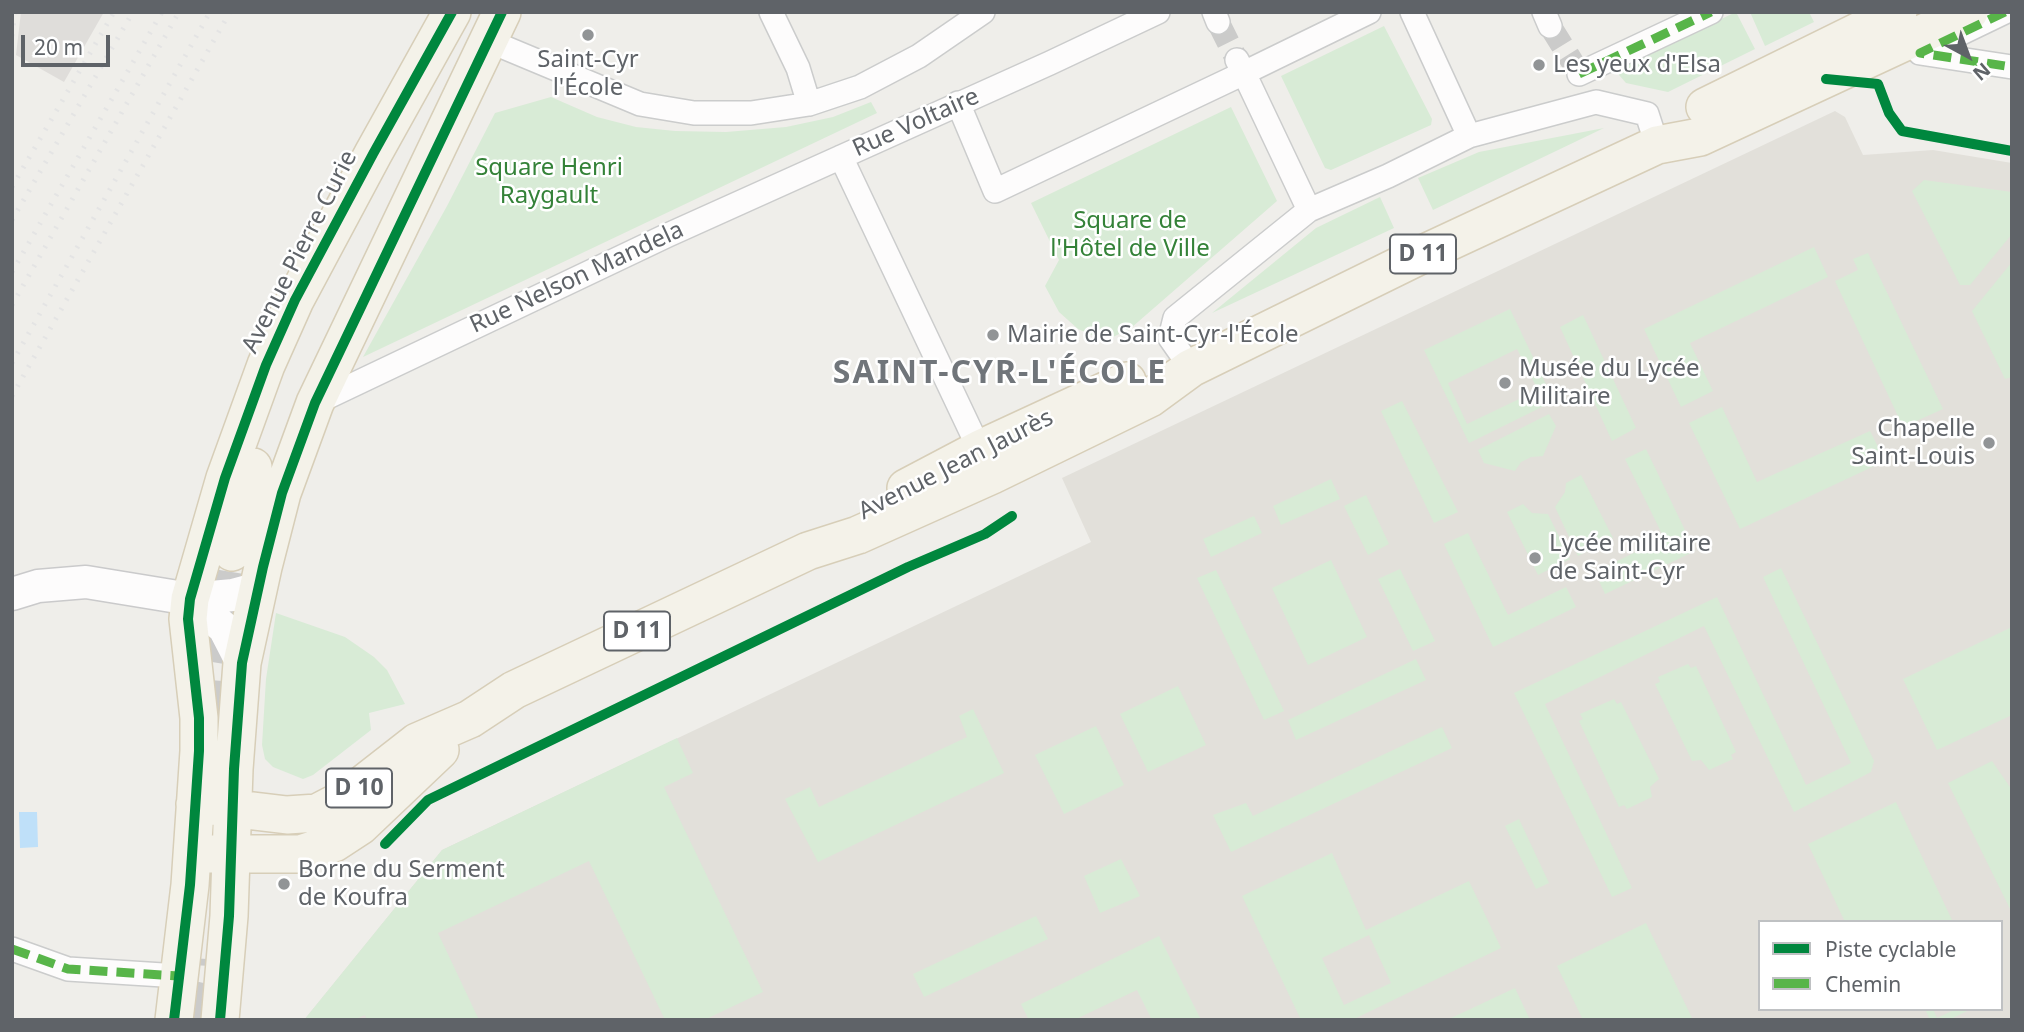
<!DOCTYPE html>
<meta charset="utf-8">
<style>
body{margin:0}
#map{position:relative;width:2024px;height:1032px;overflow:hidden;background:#efeeea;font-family:"Noto Sans",sans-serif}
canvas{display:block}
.frame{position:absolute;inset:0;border:14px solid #5f6368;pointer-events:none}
.legend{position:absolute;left:1758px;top:920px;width:245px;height:91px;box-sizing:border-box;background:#fff;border:2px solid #bfc1c3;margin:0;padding:9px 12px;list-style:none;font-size:21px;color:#5f6368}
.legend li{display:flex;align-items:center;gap:14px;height:35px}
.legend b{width:35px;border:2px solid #bfc1c3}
.north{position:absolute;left:1933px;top:21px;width:70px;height:70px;-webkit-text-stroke:5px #fff;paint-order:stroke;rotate:139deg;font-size:19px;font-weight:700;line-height:28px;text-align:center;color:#5f6368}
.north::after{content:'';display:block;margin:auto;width:24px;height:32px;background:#5f6368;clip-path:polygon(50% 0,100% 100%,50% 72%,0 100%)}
.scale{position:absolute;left:21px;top:35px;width:89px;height:32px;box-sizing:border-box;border:4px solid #5f6368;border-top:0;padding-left:9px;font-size:21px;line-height:24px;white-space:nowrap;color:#5f6368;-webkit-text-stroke:5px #fff;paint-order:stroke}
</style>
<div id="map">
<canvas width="2024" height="1032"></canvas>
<div class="frame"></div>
<ul class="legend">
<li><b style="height:9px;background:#00873e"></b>Piste cyclable</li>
<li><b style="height:9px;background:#58b549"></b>Chemin</li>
</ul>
<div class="north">N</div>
<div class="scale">20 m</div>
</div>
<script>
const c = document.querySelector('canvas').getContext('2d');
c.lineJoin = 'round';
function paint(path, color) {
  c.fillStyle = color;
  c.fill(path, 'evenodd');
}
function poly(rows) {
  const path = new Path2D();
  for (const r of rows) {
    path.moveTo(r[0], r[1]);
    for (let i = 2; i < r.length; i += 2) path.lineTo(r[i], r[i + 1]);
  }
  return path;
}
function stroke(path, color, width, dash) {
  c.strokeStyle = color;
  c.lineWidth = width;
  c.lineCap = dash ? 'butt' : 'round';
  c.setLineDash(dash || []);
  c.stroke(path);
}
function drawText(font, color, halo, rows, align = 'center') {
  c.font = font + ' "Noto Sans",sans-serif';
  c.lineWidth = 5;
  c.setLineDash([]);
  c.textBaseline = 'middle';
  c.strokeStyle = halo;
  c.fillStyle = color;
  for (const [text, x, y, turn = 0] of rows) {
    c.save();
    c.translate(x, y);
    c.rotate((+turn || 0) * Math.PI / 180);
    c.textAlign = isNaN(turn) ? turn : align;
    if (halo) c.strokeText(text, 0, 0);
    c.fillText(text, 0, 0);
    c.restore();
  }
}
paint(poly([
 [21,12,104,12,64,82,16,55]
]), '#dfddda');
paint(poly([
 [1835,111,1845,117,1863,155,1933,150,2012,163,2012,1020,304,1020,442,850,1091,542,1062,478],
 [1760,922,2001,922,2001,1009,1760,1009]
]), '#e2e0da');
paint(poly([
 [1736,12,1755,49,1668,92,1626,83,1619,75,1618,68],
 [1750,12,1809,12,1814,22,1765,46],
 [1384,26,1432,119,1431,125,1331,170,1325,168,1281,76],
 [551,97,597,117,636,127,675,131,726,132,786,127,833,117,871,102,877,113,363,357,447,206,495,113],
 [1231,107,1277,201,1131,328,1113,337,1099,338,1078,329,1059,312,1045,286,1059,260,1031,203],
 [1604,128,1433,210,1418,178,1479,152],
 [1924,180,2012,192,2012,234,1970,285,1960,285,1912,191],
 [1380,197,1394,228,1212,313,1316,228],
 [1814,247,1828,277,1690,343,1713,391,1681,407,1644,329],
 [1868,253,1943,409,1903,427,1835,281,1858,270,1853,259],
 [2012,262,2012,377,2005,379,1972,311],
 [1510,309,1554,401,1469,443,1424,350],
 [1517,349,1538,390,1467,424,1448,383],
 [1583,315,1636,428,1612,441,1560,327],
 [1402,401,1458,512,1434,523,1381,411],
 [1722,407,1757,482,1870,431,1885,461,1740,529,1689,423],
 [1549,414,1556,426,1543,456,1531,457,1521,462,1515,471,1484,463,1478,450],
 [1646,449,1695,551,1605,594,1595,572,1664,538,1625,459],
 [1581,475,1613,538,1578,556,1555,507,1565,492,1566,483],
 [1331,479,1340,499,1281,525,1273,506],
 [1366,495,1389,544,1368,555,1344,506],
 [1523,504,1532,513,1548,514,1570,559,1538,575,1507,512],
 [1254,516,1262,533,1211,557,1203,539],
 [1468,533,1508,615,1566,587,1576,607,1493,647,1444,544],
 [1331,560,1367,637,1308,665,1272,588],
 [1781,568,1874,761,1871,772,1794,812,1704,626,1545,704,1632,888,1612,897,1514,693,1717,597,1806,785,1851,763,1763,577],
 [1400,569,1435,641,1413,651,1378,579],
 [1216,570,1284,711,1264,720,1197,578],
 [276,613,345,637,374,657,387,670,405,704,369,713,371,730,313,775,303,779,273,767,265,759,262,745,266,679],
 [2012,627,2012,715,1937,750,1903,679],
 [1416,659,1426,680,1296,740,1288,720],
 [1688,664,1691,668,1696,666,1736,752,1731,755,1733,759,1709,770,1701,760,1692,761,1655,684,1660,682,1658,677],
 [1178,686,1206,745,1148,772,1120,714],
 [1614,699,1617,704,1621,702,1659,779,1650,787,1652,797,1627,809,1624,805,1619,807,1579,721,1583,719,1580,714],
 [973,709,1004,773,818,862,785,799,810,787,819,807,967,737,959,716],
 [1096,726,1124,785,1064,814,1035,755],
 [1442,727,1452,748,1231,852,1213,815,1246,803,1253,816],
 [677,738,693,773,664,787,763,992,704,1020,665,1020,589,861,438,933,479,1020,367,1020,365,1015,353,1020,304,1020,442,850],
 [1992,761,2012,790,2012,913,1948,783],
 [1896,802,1953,922,1845,922,1808,844],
 [1519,819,1549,883,1536,889,1505,826],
 [1332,853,1366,930,1469,881,1501,948,1352,1020,1301,1020,1242,896],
 [1369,935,1391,983,1344,1005,1322,958],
 [1121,859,1140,896,1100,913,1084,876],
 [1036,916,1048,939,924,997,913,974],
 [1646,923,1693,1020,1583,1020,1557,966],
 [1159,936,1201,1020,1152,1020,1137,990,1074,1020,1029,1020,1021,1004],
 [1515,988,1530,1020,1447,1020],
 [1925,1009,1933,1009,1937,1018,1956,1009,1971,1009,1949,1020,1930,1020]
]), '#d8ebd6');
paint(poly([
 [19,812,37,812,38,847,20,848]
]), '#bfe0f9');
stroke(poly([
 [1218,22,1237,60],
 [1550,26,1573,63]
]), '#cbcbca', 23, [23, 11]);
stroke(poly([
 [208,717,211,678,232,552],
 [200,1020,208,983,209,959]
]), '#cbcbca', 37, [37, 18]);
const street = poly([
 [771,12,798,68,809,104],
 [1214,12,1218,22],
 [1412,12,1469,136],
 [1544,12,1550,26],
 [2005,12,1920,53,2012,67],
 [489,41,640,104,694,113,751,113,809,104,860,87,919,56,983,12],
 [1579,74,1711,12],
 [958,103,995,191,1244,73,1237,60],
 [841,157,985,461],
 [1309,210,1244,73,1369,12],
 [1191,368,1170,338,1175,318,1309,210,1388,176,1469,136,1596,102,1647,114,1657,145],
 [315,403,668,235,1050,63,1158,12],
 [12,949,68,969,179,976]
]);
const secondary = poly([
 [12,594,38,586,86,582,190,599,233,595,259,588],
 [190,599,224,628,242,663]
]);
const primary = poly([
 [1705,107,1898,12],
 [906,488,980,449,1127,381],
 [232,552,253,467],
 [195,804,287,815,317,813,344,799,417,742,470,719,514,690,808,551,858,535,992,475,1150,398,1191,368,1425,253,1657,145,1700,137,1969,12],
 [207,854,300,854,334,843,360,826,440,750],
 [174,1020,190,885,199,751,199,718,188,619,190,599,225,478,266,365,295,300,373,154,452,12],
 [220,1020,229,916,234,769,242,663,263,567,282,493,315,403,502,12]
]);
stroke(street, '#cbcccc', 26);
stroke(secondary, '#cacacb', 35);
stroke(primary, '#d7ceb8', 40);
stroke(street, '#fdfcfc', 23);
stroke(secondary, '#fdfcfc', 32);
stroke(primary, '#f4f2e9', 37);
stroke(poly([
 [12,36,15,12],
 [12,187,114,12],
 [12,220,133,12],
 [12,272,162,12],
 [12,305,179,12],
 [12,363,210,12],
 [12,396,230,12]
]), '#e4e4e4', 5, [2, 9]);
stroke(poly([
 [2005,12,1920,53,2012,67],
 [1579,74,1711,12],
 [12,949,68,969,179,976]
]), '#58b549', 9, [18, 9]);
stroke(poly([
 [1826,79,1878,84,1889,113,1902,131,2012,151],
 [385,844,428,800,908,567,985,534,1012,516],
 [174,1020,190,885,199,751,199,718,188,619,190,599,225,478,266,365,295,300,373,154,452,12],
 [220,1020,229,916,234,769,242,663,263,567,282,493,315,403,502,12]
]), '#00873e', 10);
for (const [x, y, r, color] of [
 [588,35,7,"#919496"],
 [1539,65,7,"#919496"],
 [993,335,7,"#919496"],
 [1505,383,7,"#919496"],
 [1989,443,7,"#919496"],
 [1535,558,7,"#919496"],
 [284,884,7,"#919496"]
]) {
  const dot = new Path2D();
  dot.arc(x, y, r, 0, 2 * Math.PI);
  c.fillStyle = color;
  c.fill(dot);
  stroke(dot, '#fff', 2.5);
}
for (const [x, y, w] of [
 [1423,254,66],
 [637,631,66],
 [359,788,66]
]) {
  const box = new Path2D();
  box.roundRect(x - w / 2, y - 19.5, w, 39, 5);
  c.fillStyle = '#fff';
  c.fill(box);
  stroke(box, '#5f6368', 2);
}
drawText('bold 23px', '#5f6368', null, [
 ["D 11",1423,254],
 ["D 11",637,631],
 ["D 10",359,788]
]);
drawText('24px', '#5f6368', '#fff', [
 ["Saint-Cyr",588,60,"center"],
 ["l'École",588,88,"center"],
 ["Les yeux d'Elsa",1553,65],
 ["Mairie de Saint-Cyr-l'École",1007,335],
 ["Musée du Lycée",1519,369],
 ["Militaire",1519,397],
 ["Chapelle",1975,429,"right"],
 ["Saint-Louis",1975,457,"right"],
 ["Lycée militaire",1549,544],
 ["de Saint-Cyr",1549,572],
 ["Borne du Serment",298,870],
 ["de Koufra",298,898]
], 'left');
drawText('24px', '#5f6368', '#fff', [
 ["Rue Voltaire",916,123,-24],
 ["Avenue Pierre Curie",300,252,-63],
 ["Rue Nelson Mandela",577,278,-25],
 ["Avenue Jean Jaurès",956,465,-27]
]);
drawText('24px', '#348238', '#fff', [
 ["Square Henri",549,168],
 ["Raygault",549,196],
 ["Square de",1130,221],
 ["l'Hôtel de Ville",1130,249]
]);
c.letterSpacing = '2px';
drawText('bold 32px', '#70757a', '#fff', [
 ["SAINT-CYR-L'ÉCOLE",1000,374]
]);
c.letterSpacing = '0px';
</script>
